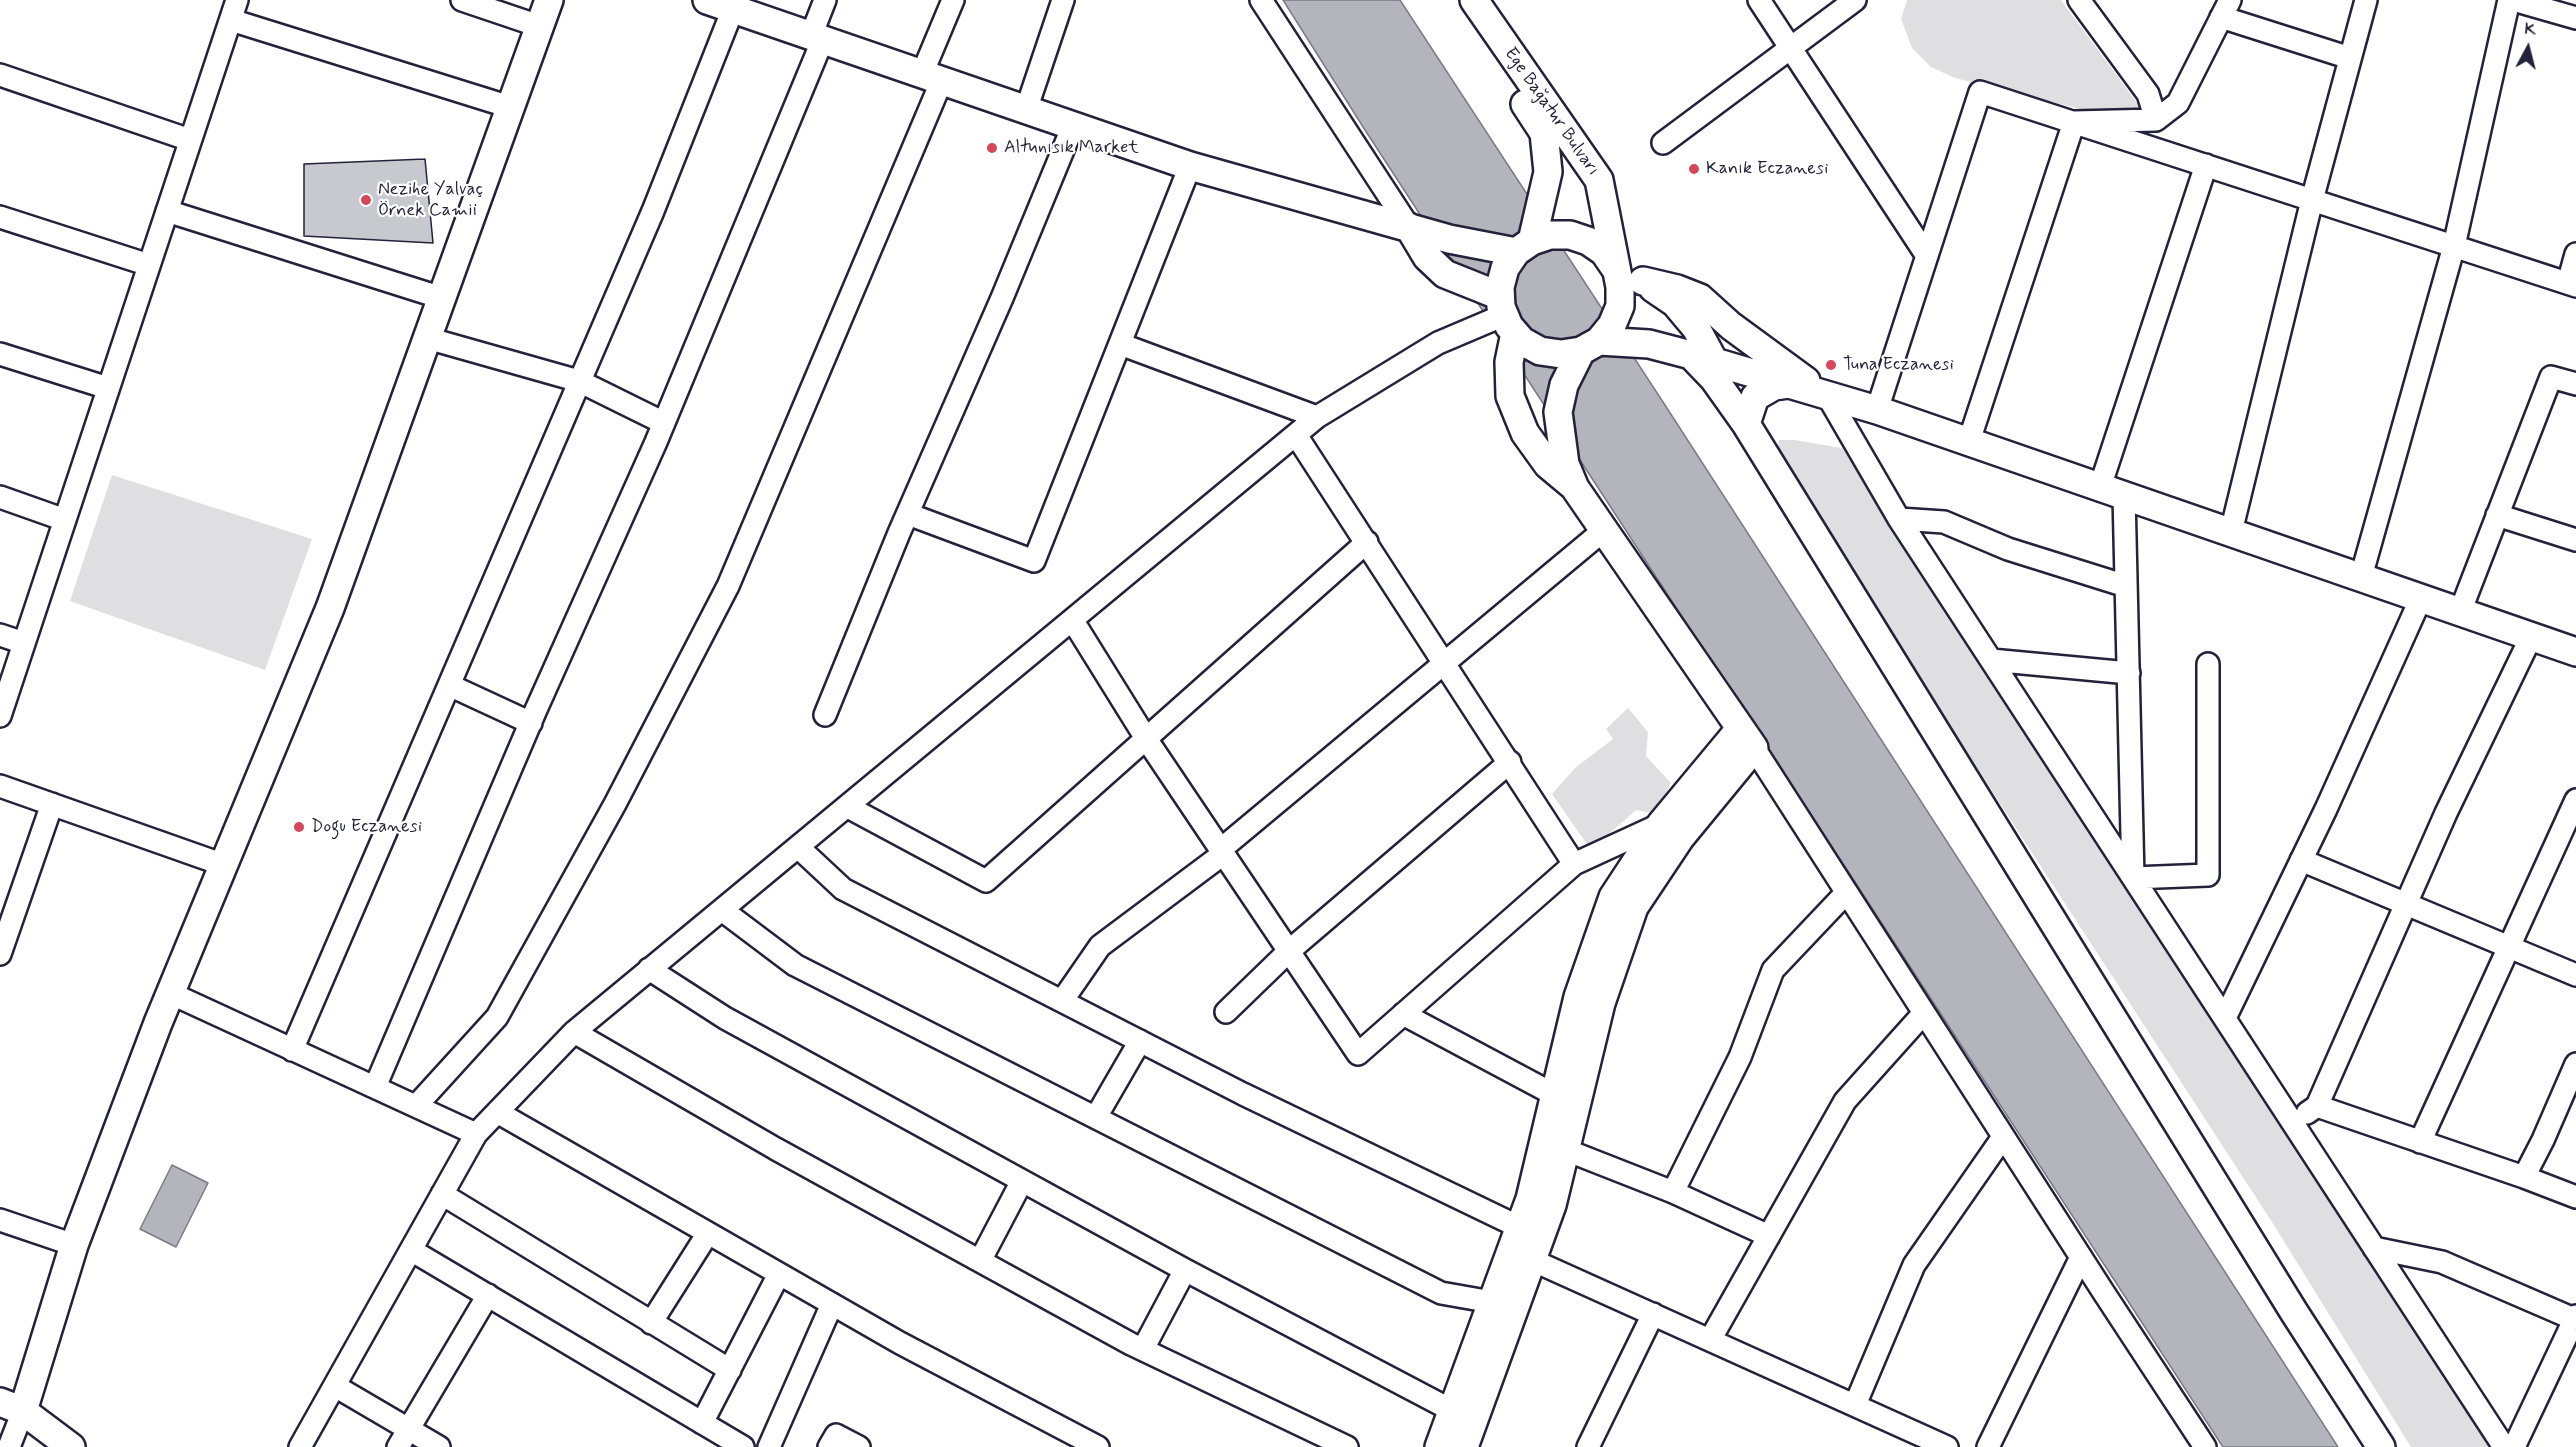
<!DOCTYPE html>
<meta charset="utf-8">
<style>
body{margin:0}
#map{position:relative;width:2576px;height:1447px;overflow:hidden;background:#fff;font-family:Mynerve,sans-serif}
canvas{display:block}
.north{position:absolute;left:2498px;top:18px;width:60px;height:60px;-webkit-text-stroke:4px #fff;paint-order:stroke;rotate:7deg;font-size:16px;font-weight:700;line-height:24px;text-align:center;color:#22223b}
.north::after{content:'';display:block;margin:auto;width:21px;height:27px;background:#22223b;clip-path:polygon(50% 0,100% 100%,50% 72%,0 100%)}
</style>
<div id="map">
<canvas width="2576" height="1447"></canvas>
<div class="north">K</div>
</div>
<script>
const c = document.querySelector('canvas').getContext('2d');
c.lineJoin = 'round';
function paint(path, color) {
  c.fillStyle = color;
  c.fill(path, 'evenodd');
}
function poly(rows) {
  const path = new Path2D();
  for (const r of rows) {
    path.moveTo(r[0], r[1]);
    for (let i = 2; i < r.length; i += 2) path.lineTo(r[i], r[i + 1]);
  }
  return path;
}
function stroke(path, color, width, dash) {
  c.strokeStyle = color;
  c.lineWidth = width;
  c.lineCap = dash ? 'butt' : 'round';
  c.setLineDash(dash || []);
  c.stroke(path);
}
function drawText(font, color, halo, rows, align = 'center') {
  c.font = font + ' Mynerve,sans-serif';
  c.lineWidth = 4.5;
  c.setLineDash([]);
  c.textBaseline = 'middle';
  c.strokeStyle = halo;
  c.fillStyle = color;
  for (const [text, x, y, turn = 0] of rows) {
    c.save();
    c.translate(x, y);
    c.rotate((+turn || 0) * Math.PI / 180);
    c.textAlign = isNaN(turn) ? turn : align;
    if (halo) c.strokeText(text, 0, 0);
    c.fillText(text, 0, 0);
    c.restore();
  }
}
paint(poly([
 [1907,0,2061,0,2143,111,2137,123,1955,78,1931,67,1912,48,1901,19],
 [1779,440,1794,440,1842,448,2492,1447,2411,1447,2272,1222,1912,668,1780,453,1778,446],
 [112,475,312,539,265,670,70,601],
 [1628,708,1648,732,1646,756,1671,783,1656,814,1636,810,1591,850,1552,794,1575,768,1613,739,1606,729]
]), '#dfdfe2');
const water = poly([
 [1283,0,1400,0,1663,402,2338,1447,2223,1447,1365,130,1283,0],
 [172,1165,208,1183,176,1247,140,1229,172,1165]
]);
paint(water, '#b4b4bc');
stroke(water, '#7a7a88', 1.5);
const building = poly([
 [425,159,433,243,304,236,304,164,425,159]
]);
paint(building, '#c8c8cf');
stroke(building, '#22223b', 1.5);
const minor = poly([
 [462,0,539,26],
 [1261,0,1409,227],
 [1759,0,1927,256],
 [2079,0,2148,94,2156,120],
 [2513,0,2576,18],
 [2221,17,2350,58],
 [231,20,510,107],
 [811,36,825,0],
 [922,74,953,0],
 [0,75,190,140],
 [1026,110,1063,0],
 [1663,143,1855,0],
 [167,211,442,298],
 [0,217,149,265],
 [2568,283,2576,254],
 [427,338,579,381,664,423],
 [1120,344,1317,417],
 [0,354,108,388],
 [1827,395,1899,519,2504,1447],
 [1877,410,1980,92,2576,286],
 [1296,435,1574,864],
 [1969,441,2074,122,2156,120,2178,103,2230,0],
 [2100,487,2206,165],
 [2124,495,2133,878,2208,875,2208,664],
 [0,497,65,520],
 [908,514,1034,561,1190,166],
 [2497,515,2576,540],
 [1899,519,1944,522,2008,549,2126,586],
 [2231,532,2312,200,2366,0],
 [2361,577,2454,246,2509,0],
 [2460,612,2551,377,2576,384],
 [1073,621,1147,740,1358,1054,1574,864,1661,824],
 [0,635,24,643],
 [1991,660,2129,673],
 [449,685,531,723],
 [825,715,899,533,1002,298,1073,126],
 [0,716,237,0],
 [1754,748,2104,1293,2205,1447],
 [0,786,224,865],
 [848,807,986,881,1367,542],
 [798,847,843,889,1243,1094,1519,1227],
 [1220,850,1604,530],
 [2301,860,2576,975],
 [722,910,795,965,1441,1293,1492,1302],
 [0,954,52,804],
 [649,969,725,1018,1185,1270,1453,1411],
 [170,993,476,1134],
 [1062,1001,1100,946,1223,854],
 [1226,1012,1289,951,1510,762],
 [1403,1014,1555,1095],
 [2225,1018,2326,809,2421,598],
 [574,1032,776,1149,1131,1344,1347,1447],
 [292,1050,653,211,733,9],
 [375,1087,535,712,656,442,823,39],
 [416,1106,497,1017,615,804,728,586,942,80],
 [2317,1106,2446,813,2531,637],
 [497,1112,900,1343,1098,1447],
 [2307,1113,2317,1106,2524,1177,2576,1197],
 [1096,1117,1140,1041],
 [2420,1142,2576,800],
 [1566,1150,1673,1192,1769,1236],
 [2524,1177,2543,1140,2576,1064],
 [1673,1192,1740,1057,1773,970,1846,893],
 [442,1194,730,1370],
 [0,1220,74,1245],
 [2374,1248,2442,1262,2574,1319],
 [411,1250,743,1447],
 [1532,1260,1947,1447],
 [980,1261,1022,1181],
 [651,1323,708,1233],
 [1710,1340,1845,1101,1923,1014],
 [1143,1349,1185,1270],
 [335,1386,439,1447],
 [1855,1405,1914,1265,2003,1137],
 [702,1423,779,1274],
 [9,1447,23,1411],
 [300,1447,476,1134,574,1032,1317,417,1438,343,1504,315],
 [398,1447,488,1295],
 [769,1447,832,1304],
 [829,1447,836,1435,859,1447],
 [1588,1447,1653,1314],
 [1988,1447,2081,1257],
 [2514,1447,2576,1316]
]);
const major = poly([
 [707,0,1190,166,1449,239,1516,252],
 [1474,0,1599,180,1620,287,1620,306,1612,325,1599,341,1581,351,1561,354,1540,351,1522,341,1509,326,1501,307,1500,287,1505,268,1516,252,1532,241,1550,235,1570,235,1588,241,1604,252,1615,268],
 [1525,104,1544,133,1548,172,1532,241],
 [1409,227,1427,257,1445,274,1500,296],
 [1643,281,1677,289,1700,298,1731,326,1806,381],
 [1653,288,1675,303,1696,328,1718,369],
 [1515,333,1509,362,1510,396,1525,433,1548,465,1572,485],
 [1599,341,1649,344,1691,355,1714,379,1746,424,2294,1312,2381,1447],
 [1691,355,1877,410,2576,652],
 [1746,424,1755,397,1774,386,1789,384],
 [0,1402,23,1411,71,1447],
 [23,1411,74,1245,158,1023,330,608,549,0],
 [1439,1447,1530,1199,1578,997,1613,897,1661,824,1740,729],
 [1464,1447,1552,1205,1601,1003,1634,907,1680,838,1754,748,1575,488,1565,464,1558,412,1564,385,1581,351]
]);
stroke(minor, '#22223b', 26);
stroke(major, '#22223b', 32);
stroke(minor, '#fff', 21);
stroke(major, '#fff', 27);
for (const [x, y, r, color] of [
 [992,148,6,"#d1495b"],
 [1694,169,6,"#d1495b"],
 [366,200,6,"#d1495b"],
 [1831,365,6,"#d1495b"],
 [299,827,6,"#d1495b"]
]) {
  const dot = new Path2D();
  dot.arc(x, y, r, 0, 2 * Math.PI);
  c.fillStyle = color;
  c.fill(dot);
  stroke(dot, '#fff', 2);
}
drawText('18px', '#22223b', '#fff', [
 ["Ege Bağatur Bulvarı",1551,112,55]
]);
drawText('18px', '#22223b', '#fff', [
 ["Altunısık Market",1004,148],
 ["Kanık Eczanesi",1706,169],
 ["Nezihe Yalvaç",378,190],
 ["Örnek Camii",378,211],
 ["Tuna Eczanesi",1843,365],
 ["Dogu Eczanesi",311,827]
], 'left');
</script>
